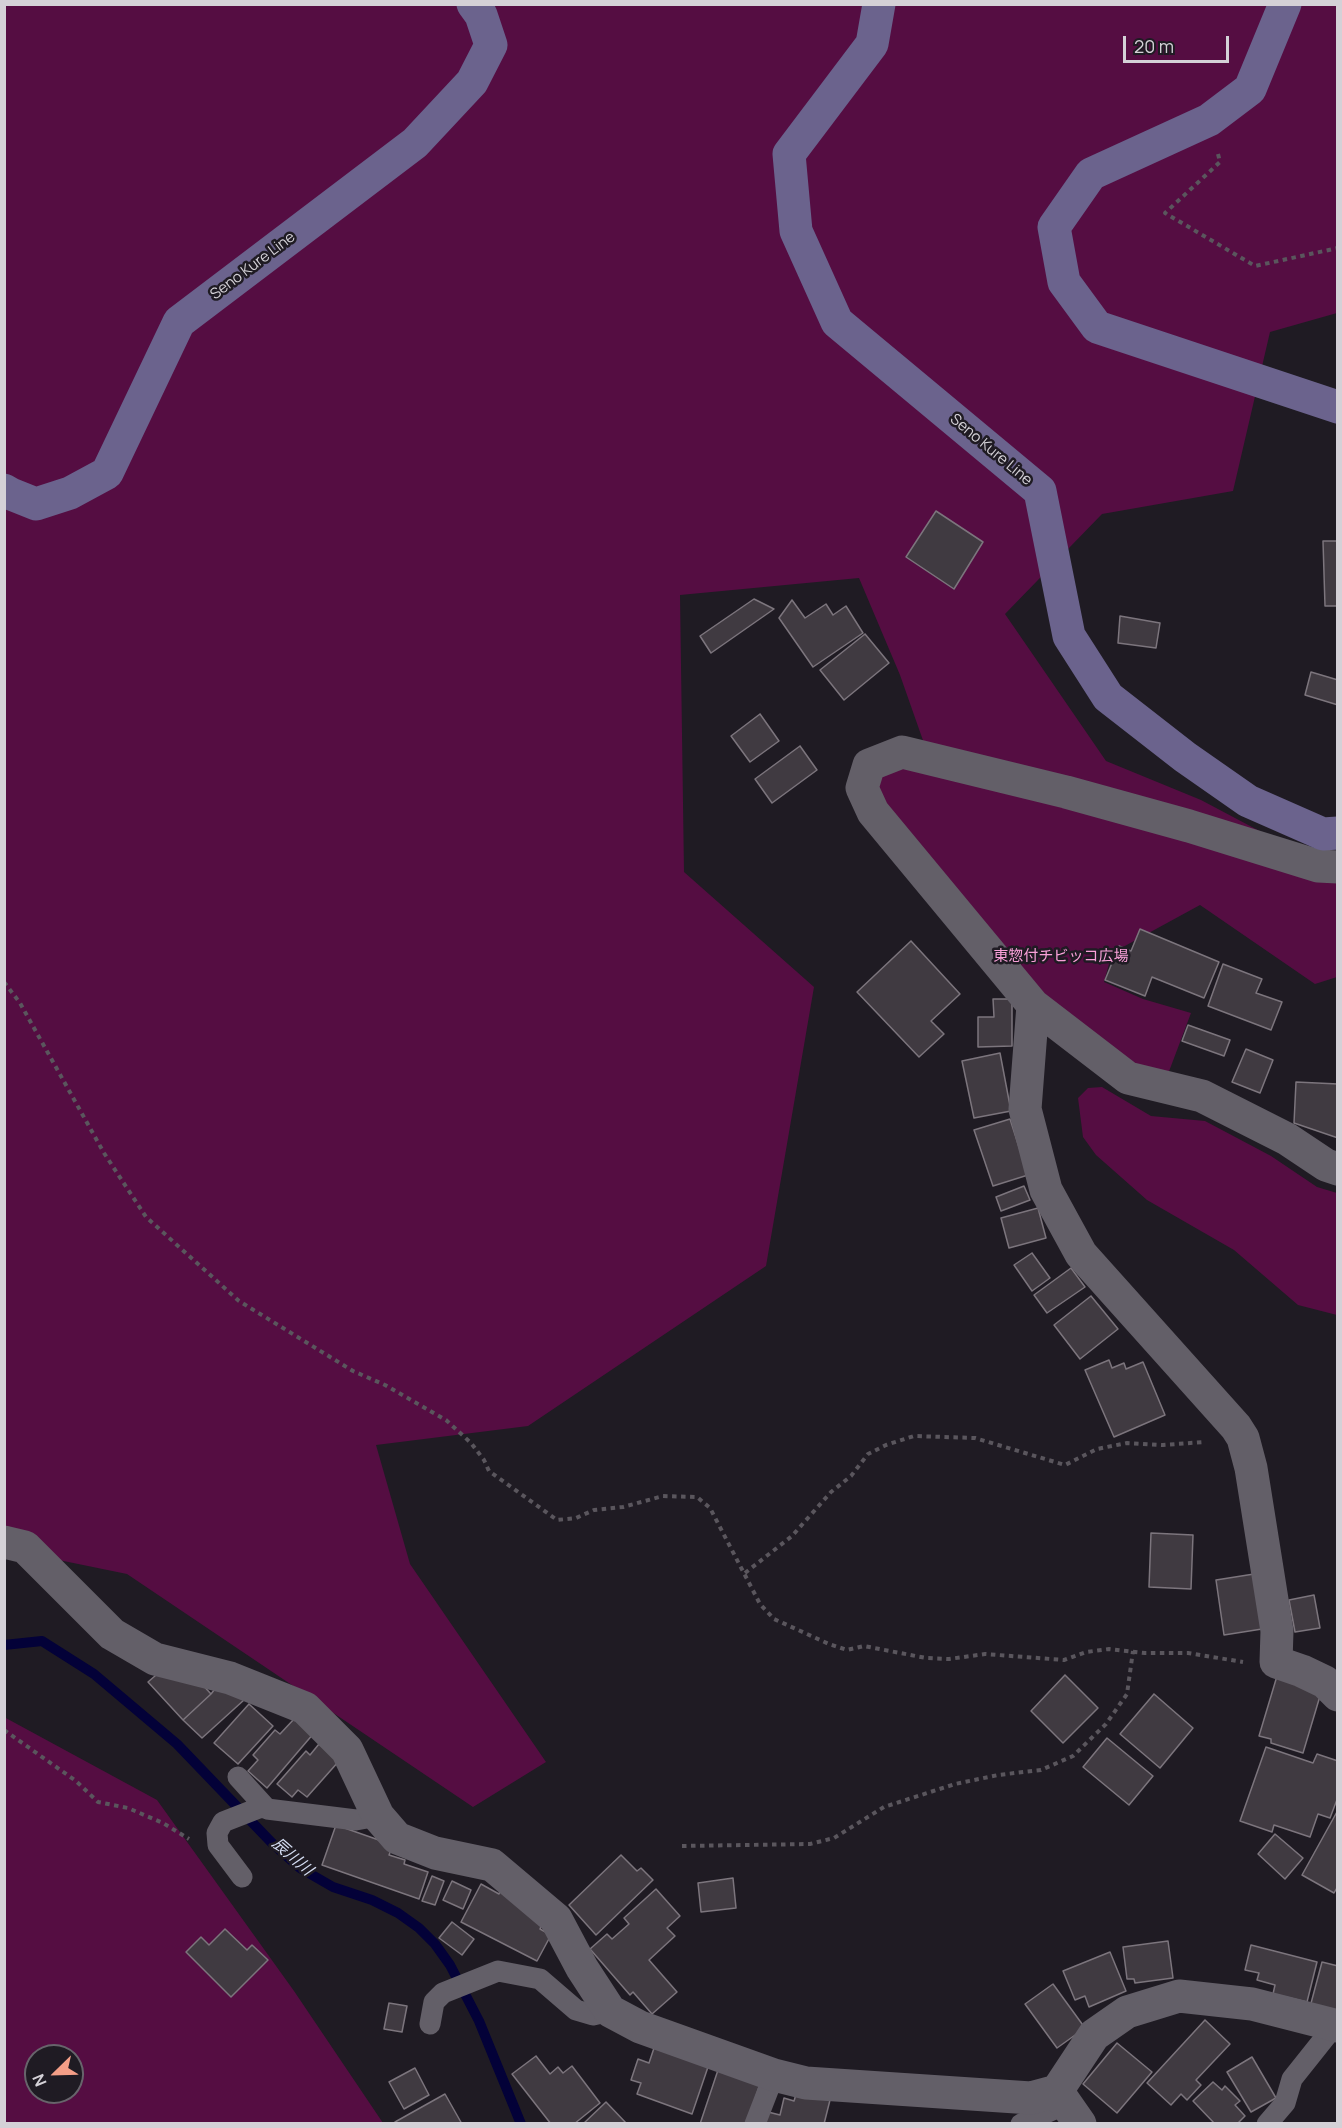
<!DOCTYPE html>
<meta charset="utf-8">
<style>
body{margin:0}
#map{position:relative;width:1342px;height:2128px;overflow:hidden;background:#1f1b23;font-family:Manrope,sans-serif}
canvas{display:block}
.frame{position:absolute;inset:0;border:6px solid #d4d1d7;pointer-events:none}
.north{position:absolute;left:24px;top:2044px;width:60px;height:60px;box-sizing:border-box;background:#1f1b23;border:2px solid #67646b;border-radius:50%;rotate:247deg;font-size:16px;font-weight:700;line-height:24px;text-align:center;color:#d4d1d7}
.north::after{content:'';display:block;margin:auto;width:21px;height:27px;background:#f49e87;clip-path:polygon(50% 0,100% 100%,50% 72%,0 100%)}
.scale{position:absolute;left:1123px;top:36px;width:106px;height:27px;box-sizing:border-box;border:3px solid #d4d1d7;border-top:0;padding-left:8px;font-size:18px;line-height:21px;white-space:nowrap;color:#d4d1d7;-webkit-text-stroke:4px #1f1b23;paint-order:stroke}
</style>
<div id="map">
<canvas width="1342" height="2128"></canvas>
<div class="frame"></div>
<div class="north">N</div>
<div class="scale">20 m</div>
</div>
<script>
const c = document.querySelector('canvas').getContext('2d');
c.lineJoin = 'round';
function paint(path, color) {
  c.fillStyle = color;
  c.fill(path, 'evenodd');
}
function poly(rows) {
  const path = new Path2D();
  for (const r of rows) {
    path.moveTo(r[0], r[1]);
    for (let i = 2; i < r.length; i += 2) path.lineTo(r[i], r[i + 1]);
  }
  return path;
}
function stroke(path, color, width, dash) {
  c.strokeStyle = color;
  c.lineWidth = width;
  c.lineCap = dash ? 'butt' : 'round';
  c.setLineDash(dash || []);
  c.stroke(path);
}
function drawText(font, color, halo, rows, align = 'center') {
  c.font = font + ' Manrope,"Noto Sans JP",sans-serif';
  c.lineWidth = 5;
  c.setLineDash([]);
  c.textBaseline = 'middle';
  c.strokeStyle = halo;
  c.fillStyle = color;
  for (const [text, x, y, turn = 0] of rows) {
    c.save();
    c.translate(x, y);
    c.rotate((+turn || 0) * Math.PI / 180);
    c.textAlign = isNaN(turn) ? turn : align;
    if (halo) c.strokeText(text, 0, 0);
    c.fillText(text, 0, 0);
    c.restore();
  }
}
paint(poly([
 [4,5,1337,5,1337,313,1270,332,1233,491,1102,514,1005,614,1106,761,1201,800,1337,872,1337,977,1315,984,1200,905,1112,953,1104,982,1143,999,1191,1013,1165,1082,1072,1029,878,811,876,768,932,766,900,675,859,578,680,595,684,872,814,987,766,1266,528,1426,376,1445,410,1564,546,1762,473,1807,127,1574,5,1549],
 [1102,1087,1151,1116,1205,1121,1271,1156,1317,1187,1337,1193,1337,1315,1298,1305,1234,1250,1147,1200,1096,1155,1083,1137,1078,1098,1088,1088],
 [4,1717,157,1800,294,1991,383,2123,5,2123],
 [36,2056,72,2056,72,2092,36,2092]
]), '#550d42');
stroke(poly([
 [4,1645,42,1641,94,1674,177,1744,271,1842,300,1868,333,1887,372,1900,398,1913,419,1928,435,1944,450,1965,479,2021,521,2124]
]), '#030138', 10);
const building = poly([
 [936,511,983,542,954,589,906,557,936,511],
 [1323,541,1338,541,1338,606,1325,606,1323,541],
 [754,599,774,609,711,653,700,636,754,599],
 [792,600,805,618,826,604,833,615,846,606,863,633,813,667,779,618,792,600],
 [1120,616,1160,623,1156,648,1118,643,1120,616],
 [865,634,889,663,844,700,820,670,865,634],
 [1311,672,1338,680,1338,705,1305,695,1311,672],
 [760,714,779,741,750,762,731,736,760,714],
 [800,746,817,770,772,803,755,779,800,746],
 [1140,929,1219,962,1204,998,1152,977,1145,996,1105,980,1119,946,1131,951,1140,929],
 [911,941,960,994,931,1021,944,1034,919,1057,857,992,911,941],
 [1223,964,1262,979,1256,993,1282,1002,1271,1030,1208,1006,1223,964],
 [993,999,1012,999,1012,1046,978,1047,978,1017,994,1017,993,999],
 [1188,1025,1230,1040,1224,1056,1182,1041,1188,1025],
 [1246,1049,1273,1060,1260,1093,1232,1082,1246,1049],
 [1000,1053,1011,1111,974,1118,962,1061,1000,1053],
 [1296,1082,1338,1084,1338,1138,1294,1123,1296,1082],
 [1010,1119,1028,1175,993,1186,974,1130,1010,1119],
 [1024,1186,1030,1200,1001,1211,996,1197,1024,1186],
 [1038,1208,1046,1238,1009,1248,1001,1218,1038,1208],
 [1032,1253,1050,1278,1032,1291,1014,1265,1032,1253],
 [1071,1268,1085,1287,1047,1313,1034,1295,1071,1268],
 [1091,1296,1118,1329,1080,1359,1054,1325,1091,1296],
 [1109,1360,1112,1368,1124,1363,1126,1369,1143,1362,1165,1415,1114,1437,1085,1370,1109,1360],
 [1151,1533,1193,1535,1191,1589,1149,1587,1151,1533],
 [1254,1574,1262,1629,1224,1635,1216,1580,1254,1574],
 [1314,1595,1320,1628,1295,1632,1289,1600,1314,1595],
 [177,1657,211,1694,183,1720,148,1682,177,1657],
 [1065,1675,1098,1708,1063,1743,1031,1711,1065,1675],
 [1277,1676,1323,1686,1303,1753,1271,1743,1271,1739,1259,1736,1277,1676],
 [218,1685,244,1700,202,1738,183,1720,211,1694,218,1685],
 [1154,1694,1193,1728,1160,1768,1120,1734,1154,1694],
 [249,1704,273,1726,238,1764,214,1743,249,1704],
 [295,1718,314,1733,267,1788,248,1771,258,1760,253,1755,275,1730,280,1734,295,1718],
 [1107,1738,1153,1776,1129,1805,1083,1767,1107,1738],
 [319,1744,339,1761,307,1797,298,1790,292,1797,277,1784,306,1751,310,1755,319,1744],
 [1266,1747,1313,1763,1317,1754,1338,1761,1338,1797,1330,1818,1318,1814,1310,1837,1274,1825,1272,1832,1240,1821,1266,1747],
 [1338,1810,1338,1886,1334,1893,1302,1875,1338,1810],
 [336,1825,393,1845,389,1855,405,1860,404,1864,428,1872,419,1899,322,1865,336,1825],
 [1275,1834,1303,1858,1285,1879,1258,1854,1275,1834],
 [621,1855,637,1871,641,1868,653,1880,596,1935,569,1905,621,1855],
 [432,1876,444,1881,435,1905,422,1901,432,1876],
 [733,1878,736,1908,701,1912,698,1883,733,1878],
 [452,1881,471,1890,463,1909,443,1900,452,1881],
 [481,1884,499,1894,501,1889,542,1924,540,1929,551,1935,537,1961,461,1922,481,1884],
 [656,1889,680,1916,667,1928,675,1936,649,1960,677,1992,652,2014,633,1992,630,1995,590,1949,607,1934,612,1939,629,1924,624,1918,656,1889],
 [452,1922,474,1939,462,1955,439,1938,452,1922],
 [225,1929,247,1950,252,1945,268,1960,231,1997,186,1952,201,1937,209,1945,225,1929],
 [1168,1941,1173,1978,1135,1983,1134,1979,1127,1979,1123,1947,1168,1941],
 [1251,1945,1317,1962,1307,2002,1273,1994,1275,1985,1257,1980,1259,1973,1245,1970,1251,1945],
 [1110,1952,1126,1991,1089,2007,1085,1996,1075,2000,1063,1971,1110,1952],
 [1322,1962,1338,1966,1338,2014,1310,2007,1322,1962],
 [1053,1984,1085,2028,1057,2048,1025,2004,1053,1984],
 [389,2003,407,2006,402,2032,384,2029,389,2003],
 [1205,2020,1230,2044,1196,2080,1201,2085,1187,2100,1181,2094,1171,2105,1147,2083,1205,2020],
 [1117,2043,1152,2072,1117,2113,1083,2084,1117,2043],
 [654,2048,708,2067,692,2114,637,2094,641,2083,631,2080,638,2059,649,2063,654,2048],
 [536,2056,550,2074,558,2067,563,2073,572,2066,600,2103,574,2124,551,2124,512,2074,536,2056],
 [1252,2057,1276,2098,1251,2112,1227,2072,1252,2057],
 [415,2068,429,2095,404,2109,389,2082,415,2068],
 [718,2070,760,2084,747,2124,700,2124,718,2070],
 [1213,2082,1222,2090,1225,2086,1240,2101,1235,2105,1245,2116,1237,2124,1215,2124,1193,2101,1213,2082],
 [797,2091,830,2100,824,2124,765,2124,768,2112,780,2115,784,2098,794,2101,797,2091],
 [445,2094,462,2124,396,2124,395,2122,445,2094],
 [606,2102,627,2124,583,2124,606,2102]
]);
paint(building, '#403a41');
stroke(building, '#7c757d', 1.5);
stroke(poly([
 [1218,154,1220,162,1165,213,1255,266,1338,248],
 [4,982,20,1003,104,1153,146,1217,239,1301,353,1371,385,1385,446,1420,471,1443,484,1460,489,1471,557,1520,576,1518,594,1510,623,1507,663,1496,697,1497,710,1508,760,1604,774,1619,829,1644,847,1650,864,1646,926,1658,949,1659,985,1654,1064,1660,1086,1652,1109,1649,1145,1653,1188,1653,1243,1662],
 [745,1573,792,1536,831,1492,851,1476,868,1454,886,1445,914,1436,975,1438,1065,1465,1097,1449,1127,1443,1163,1445,1204,1442],
 [4,1730,76,1781,98,1802,128,1808,163,1823,189,1839],
 [682,1846,810,1844,834,1838,884,1807,955,1784,998,1775,1041,1770,1073,1756,1106,1724,1127,1694,1133,1651]
]), '#5a565d', 4, [4.5, 4.5]);
stroke(poly([
 [238,1777,267,1809,356,1820,378,1816],
 [242,1877,218,1845,217,1833,223,1822,264,1806],
 [430,2024,434,2002,443,1993,498,1971,540,1979,576,2010,593,2015,610,2011],
 [755,2124,774,2075],
 [1021,2124,1066,2104],
 [1267,2124,1285,2103,1292,2079,1335,2025]
]), '#635f68', 21);
stroke(poly([
 [1338,867,1318,866,1189,826,1066,792,902,752,869,765,862,788,873,812,1033,1005,1128,1078,1202,1096,1287,1139,1326,1165,1338,1169],
 [1033,1005,1025,1109,1046,1190,1081,1254,1236,1427,1243,1438,1251,1468,1277,1631,1276,1662,1302,1671,1325,1682,1338,1695],
 [4,1542,25,1547,112,1634,155,1659,230,1678,305,1708,347,1750,378,1816,397,1838,435,1853,492,1865,556,1919,582,1968,610,2011,640,2027,774,2075,806,2083,1031,2098,1057,2091,1094,2035,1127,2012,1179,1996,1252,2004,1338,2026],
 [1057,2091,1080,2124]
]), '#635f68', 33);
stroke(poly([
 [879,4,872,44,789,154,796,231,837,322,1040,491,1069,636,1108,697,1185,757,1248,801,1323,834,1338,833],
 [1285,4,1250,89,1209,120,1091,174,1054,227,1064,282,1097,327,1338,407],
 [4,490,11,494,36,504,70,493,107,473,179,322,415,143,472,82,491,45,481,15,473,4]
]), '#6b638d', 33);
drawText('15px', '#d4d1d7', '#1f1b23', [
 ["Seno Kure Line",253,266,-37],
 ["Seno Kure Line",991,450,40]
]);
drawText('15px', '#f9a1d9', '#1f1b23', [
 ["東惣付チビッコ広場",1061,957]
]);
drawText('italic 16px', '#d4ddf3', '#1f1b23', [
 ["辰川川",292,1857,41]
]);
</script>
